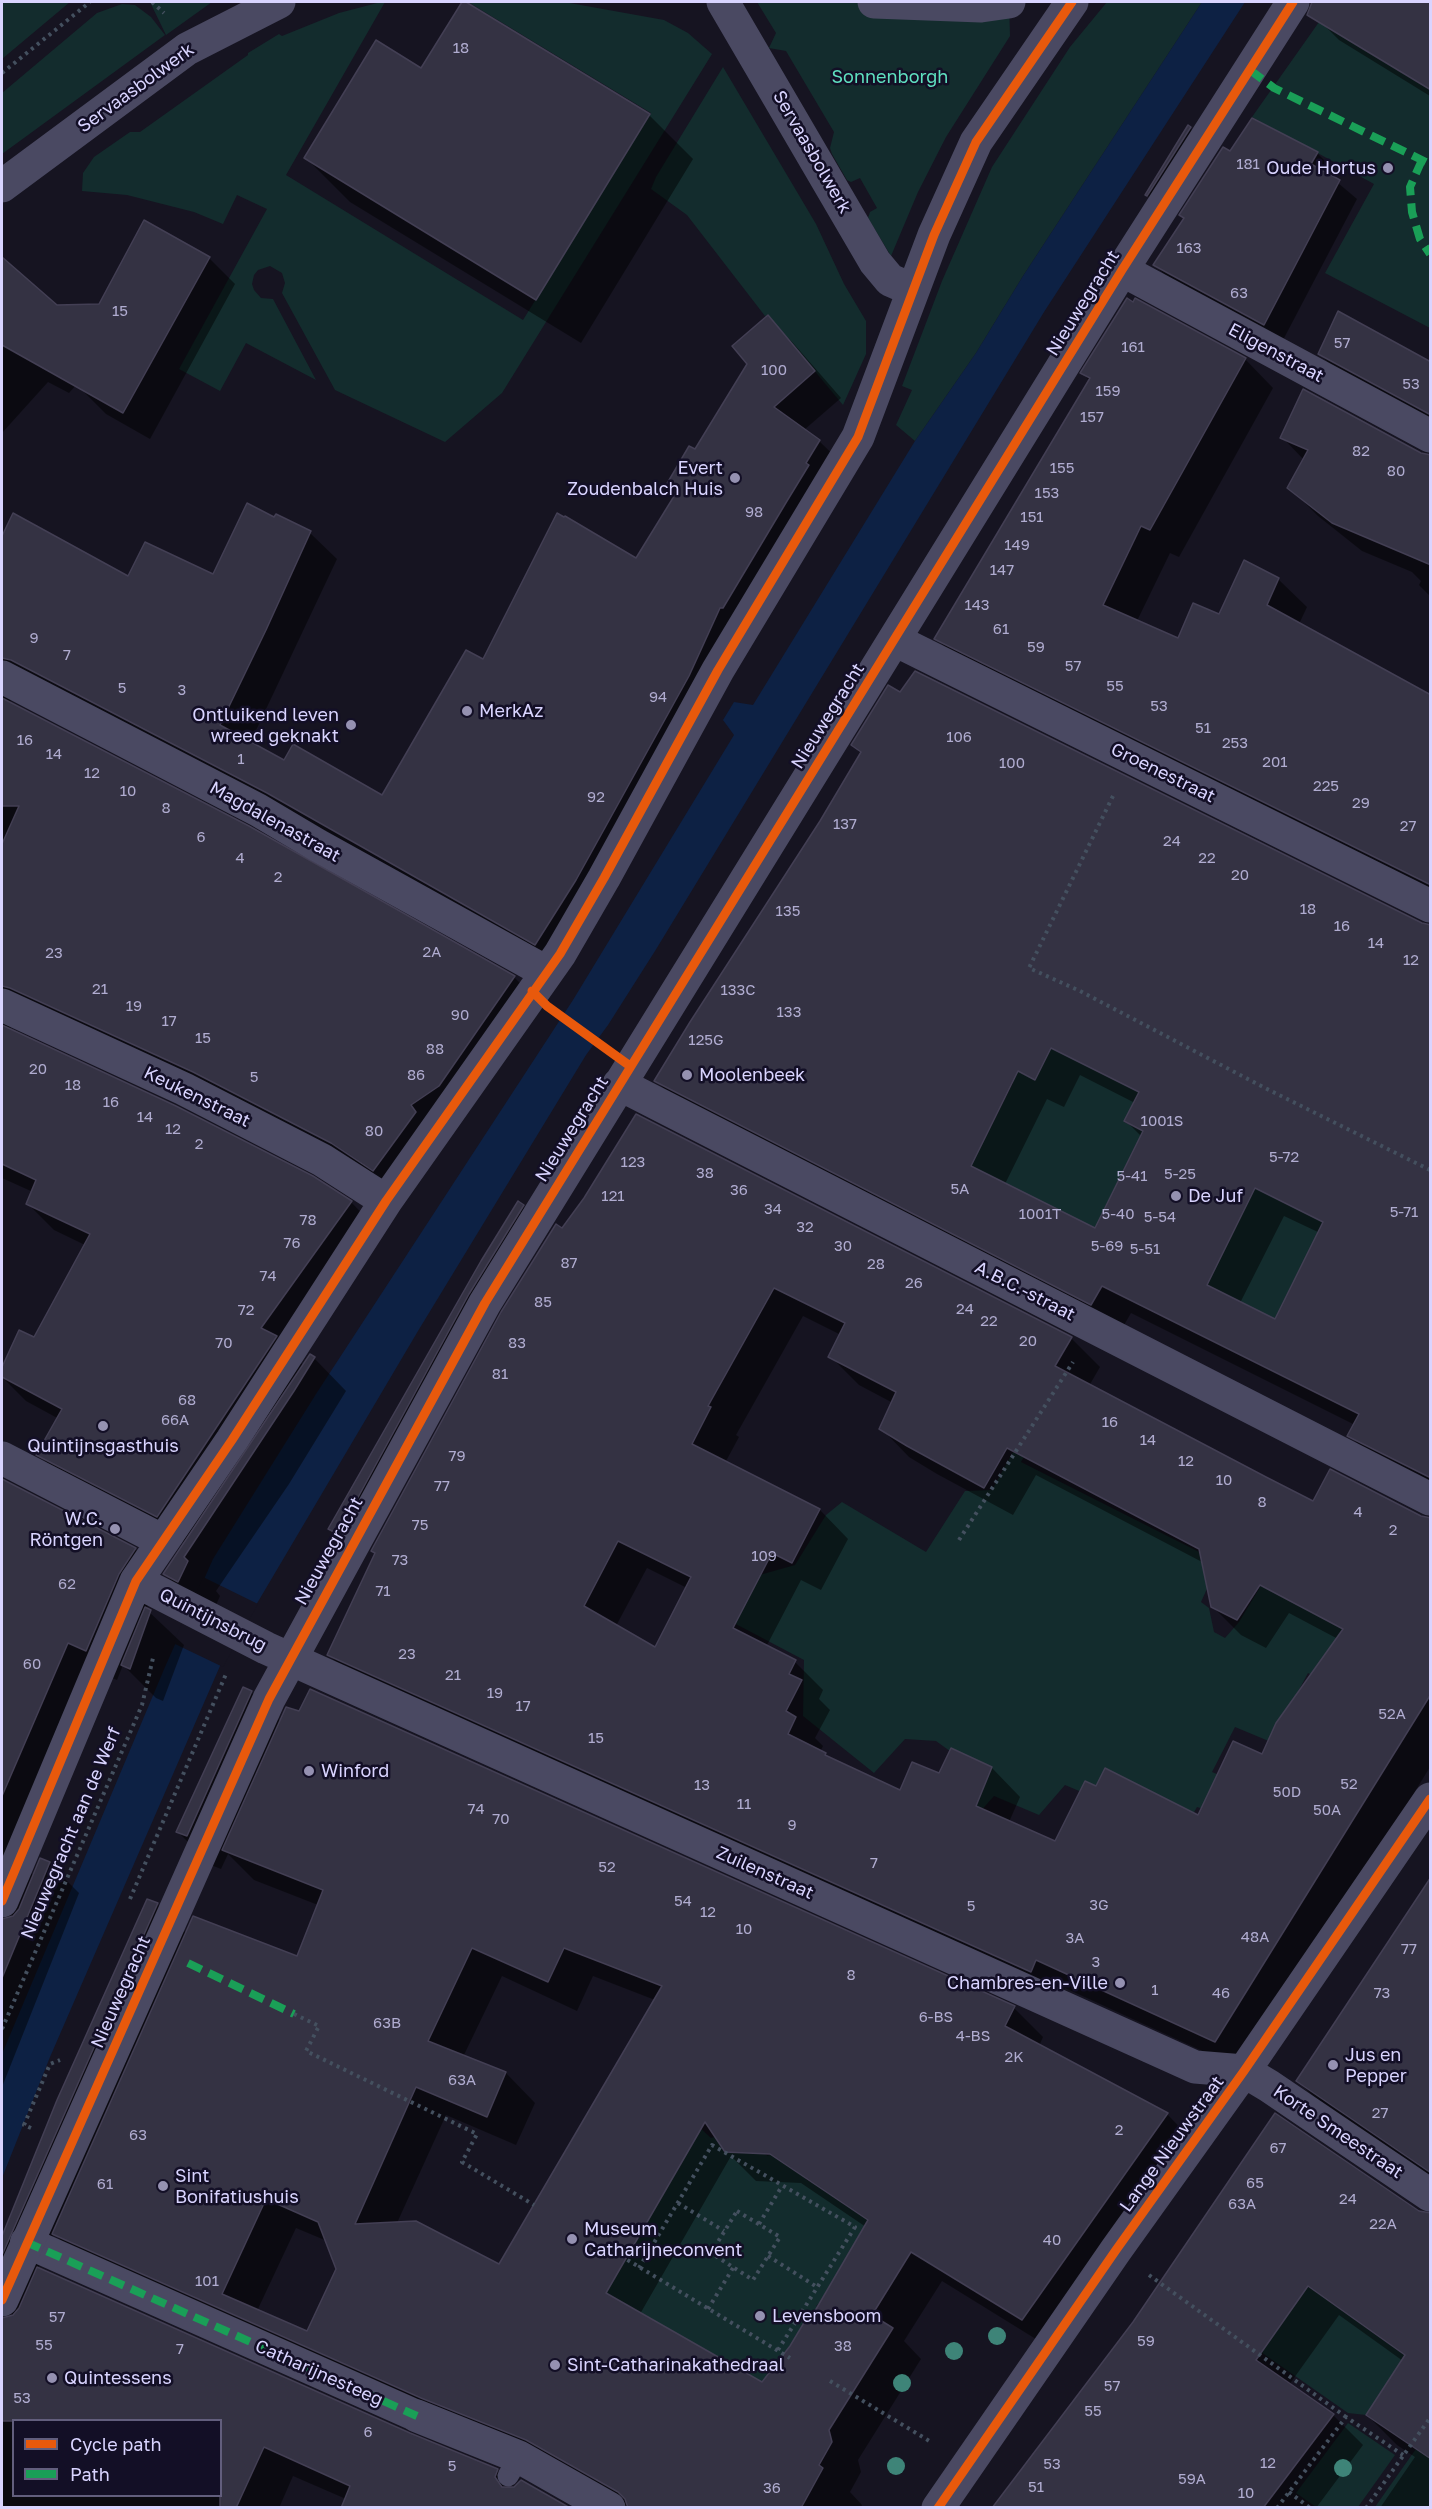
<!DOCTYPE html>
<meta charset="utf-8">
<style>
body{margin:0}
#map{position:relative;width:1432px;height:2509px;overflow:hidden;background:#161421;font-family:"Golos Text",sans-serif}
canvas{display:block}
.frame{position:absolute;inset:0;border:3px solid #d9d4ff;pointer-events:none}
.legend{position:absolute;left:12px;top:2419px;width:210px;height:78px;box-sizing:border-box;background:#130f26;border:2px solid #625e7d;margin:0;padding:8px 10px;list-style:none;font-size:18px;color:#d9d4ff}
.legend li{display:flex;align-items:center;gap:12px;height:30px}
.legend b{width:30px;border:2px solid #625e7d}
</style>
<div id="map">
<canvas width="1432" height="2509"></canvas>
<div class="frame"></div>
<ul class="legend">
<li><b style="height:8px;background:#e8590c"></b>Cycle path</li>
<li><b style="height:8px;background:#1a9f57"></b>Path</li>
</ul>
</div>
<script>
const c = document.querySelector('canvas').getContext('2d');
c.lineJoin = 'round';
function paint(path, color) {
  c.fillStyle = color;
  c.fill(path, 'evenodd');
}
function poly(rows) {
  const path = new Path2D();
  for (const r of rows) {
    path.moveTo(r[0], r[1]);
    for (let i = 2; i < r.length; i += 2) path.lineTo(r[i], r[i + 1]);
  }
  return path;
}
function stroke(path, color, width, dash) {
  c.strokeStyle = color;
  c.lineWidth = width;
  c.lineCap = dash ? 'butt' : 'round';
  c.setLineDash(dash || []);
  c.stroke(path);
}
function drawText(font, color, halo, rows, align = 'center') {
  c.font = font + ' "Golos Text",sans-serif';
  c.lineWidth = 5;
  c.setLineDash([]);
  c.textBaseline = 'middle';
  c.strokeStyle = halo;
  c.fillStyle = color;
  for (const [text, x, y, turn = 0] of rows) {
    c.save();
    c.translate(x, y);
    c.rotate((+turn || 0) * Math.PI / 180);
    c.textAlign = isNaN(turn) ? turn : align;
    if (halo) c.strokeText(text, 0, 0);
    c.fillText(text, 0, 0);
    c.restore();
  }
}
paint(poly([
 [2,2,70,2,2,59],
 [150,2,212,2,166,35],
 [381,2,385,2,286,175,523,320,651,113,468,2,564,2,664,20,688,33,712,54,502,393,445,442,335,390,282,293,285,283,282,273,270,266,258,270,254,275,252,284,254,290,261,298,273,299,316,380,246,343,220,391,179,369,267,209,237,195,223,224,194,212,127,195,82,191,83,173,94,157,130,132,140,132,248,55,248,53,279,34,282,36,339,13],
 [757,2,1009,2,1010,36,946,137,918,192,891,256,868,218,870,212,877,208,860,178,851,182,847,180,832,154,830,148,834,132,786,51,769,48,776,33],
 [1107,2,1202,2,1023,276,976,353,915,441,896,425,912,390,902,386,942,281,992,167,1070,47],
 [122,4,135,5,151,17,165,35,2,154,2,93,97,13],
 [1319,22,1430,90,1430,328,1325,273,1374,184,1252,117],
 [723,67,816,224,844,284,866,321,866,354,843,405,768,315,765,316,687,215,651,189,656,177],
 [1076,997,1139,1092,1124,1122,1263,1192,1315,1218,1405,1163,1275,1319,1207,1285,1249,1200,1136,1144,1095,1228,971,1166,1013,1083,1009,1067,1035,1080],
 [1049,1387,1059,1394,1021,1462,1219,1562,1201,1602,1209,1608,1214,1632,1225,1638,1239,1622,1286,1544,1378,1607,1327,1683,1308,1673,1271,1742,1235,1727,1212,1772,1241,1784,1234,1818,1197,1807,1144,1898,1110,1804,1065,1785,1039,1815,994,1796,979,1813,960,1803,976,1770,936,1741,905,1739,874,1773,803,1716,804,1660,732,1622,756,1576,795,1565,826,1515,842,1502,926,1552,965,1491,992,1490],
 [696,2124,711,2138,718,2136,767,2150,765,2154,768,2156,771,2152,807,2172,804,2177,807,2180,881,2215,831,2284,824,2306,819,2303,816,2306,822,2310,812,2325,806,2322,772,2388,601,2290],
 [1300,2243,1406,2354,1366,2415,1348,2413,1258,2350],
 [1348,2423,1395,2455,1358,2507,1316,2507,1296,2493],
 [1430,2429,1430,2507,1375,2507]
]), '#132c2d');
paint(poly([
 [1202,2,1245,2,1044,312,655,951,608,1025,586,1055,418,1331,220,1666,50,2057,2,2178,2,2054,165,1667,213,1559,316,1394,573,1000,734,735,723,720,734,702,753,705,915,441,976,353,1023,276]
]), '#0d2144');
paint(poly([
 [203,1577,258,1604,223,1667,173,1643]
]), '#161421');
paint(poly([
 [464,2,649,115,693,159,581,343,350,202,306,158,422,70],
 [1333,2,1430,2,1430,96,1339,40,1320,21],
 [1190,128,1208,146,1165,213,1147,195],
 [1231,153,1317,153,1335,171,1331,177,1357,199,1282,342,1173,283,1155,265],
 [2,258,57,307,97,305,209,258,235,284,150,439,106,414,80,388,85,375,69,393,48,382,2,433],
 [768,317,794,344,841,398,804,430,819,441,846,467,562,970,11,696,10,704,514,977,540,1004,400,1196,11,1023,10,1031,351,1202,377,1229,289,1351,304,1366,314,1358,346,1391,289,1484,216,1591,220,1596,212,1614,198,1607,165,1574,186,1543,65,1481,38,1454,59,1419,26,1401,2,1377,2,1370,19,1332,35,1339,85,1245,54,1230,28,1204,33,1192,2,1178,2,540,14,515,128,578,214,576,275,519,310,533,337,559,250,743,285,762,383,798,484,661,636,560,676,496,667,486,696,451,749,364],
 [1320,354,1430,364,1430,427,1348,383],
 [1245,359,1273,388,1179,557,1170,553,1137,621,1179,640,1278,579,1307,607,1299,624,1430,704,1430,898,964,667,936,638,1090,381,1082,373],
 [1282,437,1430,456,1430,596,1419,585,1421,581,1412,572,1362,551,1318,516,1289,487,1304,460],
 [853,745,1430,926,1430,1491,1378,1464,1349,1435,1355,1425,1131,1313,1120,1332,685,1109,656,1081,821,822,861,754],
 [1080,1075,1135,1103,1126,1121,1142,1137,1096,1230,1005,1184,1047,1099,1064,1107],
 [1284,1216,1320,1233,1276,1321,1240,1303],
 [636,1116,1071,1338,1100,1367,1089,1386,1314,1503,1430,1519,1430,1767,1244,2070,1065,1988,1059,2000,357,1683,329,1655,376,1554,373,1551,562,1230,585,1199],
 [803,1316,841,1335,830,1356,859,1385,893,1403,881,1428,909,1457,937,1474,1013,1515,1036,1475,1204,1563,1212,1606,1241,1635,1266,1648,1289,1613,1338,1639,1262,1756,1198,1817,1056,1843,1009,1822,1020,1797,992,1768,940,1775,901,1792,829,1759,820,1752,823,1746,815,1738,830,1710,819,1699,823,1690,795,1662,766,1647,801,1580,821,1590,848,1539,820,1510,725,1463,739,1437,736,1435],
 [647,1568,687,1588,655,1649,616,1626],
 [523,1206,543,1226,350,1549,330,1529,482,1261],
 [2,1481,135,1549,165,1579,146,1609,184,1645,163,1701,156,1698,123,1665,117,1680,98,1672,20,1862,34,1876,49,1863,79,1893,2,2087,2,1631,6,1620,2,1618],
 [251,1692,281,1722,1014,2008,1043,2037,1039,2046,1167,2114,1196,2144,1052,2349,942,2281,904,2341,921,2359,858,2460,861,2472,850,2492,862,2505,861,2508,626,2508,559,2470,83,2263,54,2233,38,2269,409,2435,497,2470,515,2488,567,2508,346,2499,293,2476,279,2508,2,2508,2,2240,58,2101,157,1904,187,1934,298,1958,318,1905,254,1880,228,1854,221,1869,211,1865,178,1832],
 [502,1976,577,2011,593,1976,655,2000,500,2266,397,2223,446,2115,516,2145,535,2103,506,2073,463,2057],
 [731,2156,756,2181,801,2183,866,2227,809,2325,762,2384,640,2314],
 [296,2228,327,2241,337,2269,308,2333,257,2311],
 [14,2420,220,2420,220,2496,14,2496],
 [1430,1883,1430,2181,1328,2111,1298,2081],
 [1419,2212,1430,2215,1430,2508,1380,2508,1415,2457,1397,2445,1367,2415,1403,2361,1339,2315,1289,2385,1333,2415,1363,2445,1316,2508,992,2508,1135,2323]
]), '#0007');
const building = poly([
 [462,2,466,2,650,114,536,300,304,158,376,40,421,68,462,2],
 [1312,2,1431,2,1431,90,1307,15,1312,2],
 [1252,118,1318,152,1311,164,1340,180,1264,325,1153,265,1184,218,1179,215,1223,147,1230,151,1252,118],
 [1188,125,1191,127,1147,196,1145,195,1188,125],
 [144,220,210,257,123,413,2,345,2,257,57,305,99,304,144,220],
 [1127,298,1133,302,1135,298,1246,358,1150,530,1141,526,1103,605,1178,638,1193,603,1219,614,1244,560,1279,578,1267,605,1431,695,1431,885,934,639,1090,378,1080,373,1127,298],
 [1338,311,1431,362,1431,415,1318,354,1338,311],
 [768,315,815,371,774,407,820,440,806,463,809,465,787,501,723,608,720,608,689,676,576,880,535,945,267,793,11,660,2,658,2,536,13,513,128,576,145,542,213,574,247,503,274,517,276,514,311,531,266,630,220,725,284,760,293,744,382,795,466,650,483,659,557,513,564,517,565,516,636,558,676,493,665,487,689,446,695,449,747,364,732,346,768,315],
 [1303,389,1421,453,1431,455,1431,565,1332,523,1287,488,1308,450,1280,438,1303,389],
 [915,671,1422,923,1431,925,1431,1478,1347,1436,1359,1414,1102,1286,1091,1305,654,1081,690,1022,820,821,861,752,851,745,888,685,900,692,915,671],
 [1051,1048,1139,1092,1124,1121,1143,1131,1095,1228,971,1166,1018,1071,1035,1080,1051,1048],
 [1255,1188,1323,1222,1275,1319,1207,1285,1255,1188],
 [2,698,249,826,515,976,439,1086,411,1105,416,1112,373,1171,331,1143,193,1072,10,988,2,986,2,844,19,806,2,806,2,698],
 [2,1025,176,1106,313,1176,352,1201,261,1328,277,1336,157,1517,36,1455,62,1409,2,1377,2,1367,19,1330,34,1337,90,1234,26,1204,36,1180,2,1164,2,1025],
 [636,1114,1072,1337,1055,1366,1266,1477,1313,1501,1330,1469,1421,1516,1431,1518,1431,1694,1215,2042,1036,1960,1031,1972,327,1655,375,1553,371,1551,501,1312,556,1224,562,1228,584,1198,636,1114],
 [774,1288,845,1323,828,1357,896,1392,879,1429,907,1446,984,1488,1007,1448,1199,1549,1211,1607,1237,1620,1260,1585,1343,1629,1276,1723,1262,1754,1233,1741,1198,1815,1105,1768,1096,1786,1085,1781,1055,1841,976,1806,992,1767,951,1748,939,1773,912,1762,900,1790,825,1755,826,1753,788,1734,796,1717,786,1711,802,1680,789,1674,796,1660,733,1628,772,1553,792,1563,820,1509,692,1444,711,1407,708,1406,774,1288],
 [618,1541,691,1577,655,1647,584,1606,618,1541],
 [518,1201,524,1205,469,1294,338,1534,328,1529,481,1261,518,1201],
 [310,1354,315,1357,294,1391,184,1557,188,1561,178,1582,163,1574,310,1354],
 [2,1479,136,1548,119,1574,86,1651,68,1643,2,1796,2,1479],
 [145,1607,151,1610,130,1669,121,1665,145,1607],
 [243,1687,252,1691,187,1836,176,1832,243,1687],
 [310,1689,1015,2006,1005,2026,1168,2113,1022,2320,911,2252,872,2315,893,2328,829,2430,832,2442,819,2465,823,2468,801,2508,628,2508,625,2499,618,2492,526,2440,421,2398,52,2234,193,1916,297,1956,323,1890,222,1850,286,1707,299,1711,310,1689],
 [472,1948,548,1982,564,1948,662,1986,499,2264,416,2221,355,2224,416,2087,487,2117,506,2072,428,2041,472,1948],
 [705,2122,725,2152,770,2154,868,2220,808,2323,805,2321,790,2346,762,2382,606,2293,705,2122],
 [266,2199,318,2222,336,2269,307,2331,222,2294,266,2199],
 [40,1858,50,1862,2,1978,2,1919,13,1916,19,1909,40,1858],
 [1431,1877,1431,2173,1296,2081,1431,1877],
 [147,1899,158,1903,2,2255,2,2236,57,2100,147,1899],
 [1275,2113,1419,2211,1431,2213,1431,2459,1366,2415,1405,2355,1308,2286,1256,2360,1334,2414,1263,2508,992,2508,1133,2322,1275,2113],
 [37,2267,410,2433,498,2469,495,2477,502,2487,514,2487,521,2480,570,2508,341,2508,350,2486,264,2447,236,2508,220,2508,220,2421,2,2421,2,2318,13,2315,19,2308,37,2267]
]);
paint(building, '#343243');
stroke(building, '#433f54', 1.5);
stroke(poly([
 [152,2,164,13],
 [2,73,90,2],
 [1113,796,1029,968,1080,991,1265,1088,1430,1170],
 [959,1540,1073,1362],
 [130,1899,226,1674],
 [294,2014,319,2026,306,2051,477,2134,462,2162,534,2205],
 [2,2029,142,1705,153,1658],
 [31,2128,24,2125,50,2064,60,2060],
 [678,2203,724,2231],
 [737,2211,780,2237,753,2280,711,2253,737,2211],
 [759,2224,782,2186],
 [621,2256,790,2358],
 [768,2256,817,2287],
 [639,2268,712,2145,855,2227,778,2350],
 [1149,2275,1346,2417],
 [708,2309,733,2268],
 [830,2381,931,2442],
 [1289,2492,1310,2508],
 [1277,2508,1346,2417,1403,2455],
 [1366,2508,1430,2418]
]), '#44505f', 4, [3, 4.5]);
stroke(poly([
 [508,2476,519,2457]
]), '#4a4962', 21);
stroke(poly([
 [26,2242,417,2416]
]), '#4a4962', 32);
stroke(poly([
 [723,2,875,262,890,280,913,290],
 [874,2,981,6,1009,2],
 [2,186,187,49,279,2],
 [1122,270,1430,436],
 [895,640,1430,906],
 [2,677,258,810,317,845,546,972],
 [2,1005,184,1089,322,1160,386,1201],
 [619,1084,1430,1499],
 [2,1458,163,1541],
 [136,1581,266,1648,1195,2067,1244,2071,1269,2086,1430,2195],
 [2,1901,136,1581,232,1440,386,1201,560,954,604,878,718,670,858,437,934,235,976,142,1072,2],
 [2,2300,269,1699,485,1303,1122,270,1293,2],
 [417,2416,519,2457,609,2508],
 [938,2508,1116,2250,1244,2071,1430,1799]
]), '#4a4962', 33);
stroke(poly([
 [1250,70,1274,88,1430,164],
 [1422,160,1410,187,1412,212,1420,239,1430,254],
 [188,1963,294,2014],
 [26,2242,417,2416]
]), '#1a9f57', 8, [15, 8]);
stroke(poly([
 [532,991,547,1006,630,1066],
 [2,1901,136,1581,232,1440,386,1201,560,954,604,878,718,670,858,437,934,235,976,142,1072,2],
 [2,2300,269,1699,485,1303,1122,270,1293,2],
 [938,2508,1116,2250,1244,2071,1430,1799]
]), '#e8590c', 9);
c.fillStyle = '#3e8478';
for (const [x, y] of [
 [997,2336],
 [954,2351],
 [902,2383],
 [896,2466],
 [1343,2468]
]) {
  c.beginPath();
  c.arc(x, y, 9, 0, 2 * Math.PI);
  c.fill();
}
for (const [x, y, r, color] of [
 [1388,168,6,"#9591b1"],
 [735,478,6,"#9591b1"],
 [467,711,6,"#9591b1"],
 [351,725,6,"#9591b1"],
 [687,1075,6,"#9591b1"],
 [1176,1196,6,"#9591b1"],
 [103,1426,6,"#9591b1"],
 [115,1529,6,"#9591b1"],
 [309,1771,6,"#9591b1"],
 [1120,1983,6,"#9591b1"],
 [1333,2065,6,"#9591b1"],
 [163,2186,6,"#9591b1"],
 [572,2239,6,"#9591b1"],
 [760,2316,6,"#9591b1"],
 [555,2365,6,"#9591b1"],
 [52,2378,6,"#9591b1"]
]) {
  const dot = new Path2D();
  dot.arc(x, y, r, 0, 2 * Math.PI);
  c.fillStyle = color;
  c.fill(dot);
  stroke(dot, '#130f26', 2);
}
drawText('15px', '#b0acd0', null, [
 ["18",461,48],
 ["181",1248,164],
 ["163",1189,248],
 ["63",1239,293],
 ["15",120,311],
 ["57",1342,343],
 ["161",1133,347],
 ["100",774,370],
 ["53",1411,384],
 ["159",1108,391],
 ["157",1092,417],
 ["82",1361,451],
 ["155",1062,468],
 ["80",1396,471],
 ["153",1047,493],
 ["98",754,512],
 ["151",1032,517],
 ["149",1017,545],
 ["147",1002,570],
 ["143",977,605],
 ["61",1001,629],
 ["9",34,638],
 ["59",1036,647],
 ["7",67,655],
 ["57",1073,666],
 ["55",1115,686],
 ["5",122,688],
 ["3",182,690],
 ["94",658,697],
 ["53",1159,706],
 ["51",1203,728],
 ["106",959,737],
 ["16",25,740],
 ["253",1235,743],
 ["14",54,754],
 ["1",241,759],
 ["201",1275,762],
 ["100",1012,763],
 ["12",92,773],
 ["225",1326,786],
 ["10",128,791],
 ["92",596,797],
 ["29",1361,803],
 ["8",166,808],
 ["137",845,824],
 ["27",1408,826],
 ["6",201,837],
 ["24",1172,841],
 ["4",240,858],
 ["22",1207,858],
 ["20",1240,875],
 ["2",278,877],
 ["18",1308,909],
 ["135",788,911],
 ["16",1342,926],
 ["14",1376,943],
 ["2A",432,952],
 ["23",54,953],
 ["12",1411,960],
 ["21",100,989],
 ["133C",738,990],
 ["19",134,1006],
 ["133",789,1012],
 ["90",460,1015],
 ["17",169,1021],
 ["15",203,1038],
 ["125G",706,1040],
 ["88",435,1049],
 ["20",38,1069],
 ["86",416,1075],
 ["5",254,1077],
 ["18",73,1085],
 ["16",111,1102],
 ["14",145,1117],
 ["1001S",1162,1121],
 ["12",173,1129],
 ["80",374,1131],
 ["2",199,1144],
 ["5-72",1284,1157],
 ["123",633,1162],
 ["38",705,1173],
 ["5-25",1180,1174],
 ["5-41",1132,1176],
 ["5A",960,1189],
 ["36",739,1190],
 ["121",613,1196],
 ["34",773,1209],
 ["5-71",1404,1212],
 ["1001T",1040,1214],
 ["5-40",1118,1214],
 ["5-54",1160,1217],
 ["78",308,1220],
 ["32",805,1227],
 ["76",292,1243],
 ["30",843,1246],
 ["5-69",1107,1246],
 ["5-51",1145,1249],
 ["87",569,1263],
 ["28",876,1264],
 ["74",268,1276],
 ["26",914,1283],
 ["85",543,1302],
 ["24",965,1309],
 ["72",246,1310],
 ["22",989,1321],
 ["20",1028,1341],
 ["70",224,1343],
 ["83",517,1343],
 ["81",500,1374],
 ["68",187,1400],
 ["66A",175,1420],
 ["16",1110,1422],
 ["14",1148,1440],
 ["79",457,1456],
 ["12",1186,1461],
 ["10",1224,1480],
 ["77",442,1486],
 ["8",1262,1502],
 ["4",1358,1512],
 ["75",420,1525],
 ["2",1393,1530],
 ["109",764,1556],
 ["73",400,1560],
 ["62",67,1584],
 ["71",383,1591],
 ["23",407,1654],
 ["60",32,1664],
 ["21",453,1675],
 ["19",495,1693],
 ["17",523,1706],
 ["52A",1392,1714],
 ["15",596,1738],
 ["52",1349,1784],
 ["13",702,1785],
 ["50D",1287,1792],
 ["11",744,1804],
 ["74",476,1809],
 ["50A",1327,1810],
 ["70",501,1819],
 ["9",792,1825],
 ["7",874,1863],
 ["52",607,1867],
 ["54",683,1901],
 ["3G",1099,1905],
 ["5",971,1906],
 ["12",708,1912],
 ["10",744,1929],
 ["48A",1255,1937],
 ["3A",1075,1938],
 ["77",1409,1949],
 ["3",1096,1962],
 ["8",851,1975],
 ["1",1155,1990],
 ["46",1221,1993],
 ["73",1382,1993],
 ["6-BS",936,2017],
 ["63B",387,2023],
 ["4-BS",973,2036],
 ["2K",1014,2057],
 ["63A",462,2080],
 ["27",1380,2113],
 ["2",1119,2130],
 ["63",138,2135],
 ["67",1278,2148],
 ["65",1255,2183],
 ["61",105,2184],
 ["24",1348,2199],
 ["63A",1242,2204],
 ["22A",1383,2224],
 ["40",1052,2240],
 ["101",207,2281],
 ["57",57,2317],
 ["59",1146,2341],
 ["55",44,2345],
 ["38",843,2346],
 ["7",180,2349],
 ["57",1112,2386],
 ["53",22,2398],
 ["55",1093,2411],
 ["6",368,2432],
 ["12",1268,2463],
 ["53",1052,2464],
 ["5",452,2466],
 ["59A",1192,2479],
 ["51",1036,2487],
 ["36",772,2488],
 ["10",1246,2493]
]);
drawText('18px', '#5fe0c0', '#130f26', [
 ["Sonnenborgh",890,77]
]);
drawText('18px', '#d9d4ff', '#130f26', [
 ["Servaasbolwerk",136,88,-36],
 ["Servaasbolwerk",812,152,60],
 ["Nieuwegracht",1083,303,-58],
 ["Eligenstraat",1276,353,28],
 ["Nieuwegracht",828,716,-58],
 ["Groenestraat",1163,773,26],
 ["Magdalenastraat",275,822,29],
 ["Keukenstraat",197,1097,26],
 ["Nieuwegracht",572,1129,-58],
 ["A.B.C.-straat",1025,1291,27],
 ["Nieuwegracht",329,1551,-61],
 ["Quintijnsbrug",213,1620,27],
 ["Nieuwegracht aan de Werf",71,1833,-67],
 ["Zuilenstraat",765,1873,24],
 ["Nieuwegracht",121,1992,-66],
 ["Korte Smeestraat",1338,2132,34],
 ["Lange Nieuwstraat",1172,2144,-54],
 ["Catharijnesteeg",319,2373,24]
]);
drawText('18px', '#d9d4ff', '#130f26', [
 ["Oude Hortus",1376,168,"right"],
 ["Evert",723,468,"right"],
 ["Zoudenbalch Huis",723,489,"right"],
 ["MerkAz",479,711],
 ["Ontluikend leven",339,715,"right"],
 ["wreed geknakt",339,736,"right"],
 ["Moolenbeek",699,1075],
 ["De Juf",1188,1196],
 ["Quintijnsgasthuis",103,1446,"center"],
 ["W.C.",103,1519,"right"],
 ["Röntgen",103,1540,"right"],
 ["Winford",321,1771],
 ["Chambres-en-Ville",1108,1983,"right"],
 ["Jus en",1345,2055],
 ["Pepper",1345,2076],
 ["Sint",175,2176],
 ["Bonifatiushuis",175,2197],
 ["Museum",584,2229],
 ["Catharijneconvent",584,2250],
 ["Levensboom",772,2316],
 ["Sint-Catharinakathedraal",567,2365],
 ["Quintessens",64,2378]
], 'left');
</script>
